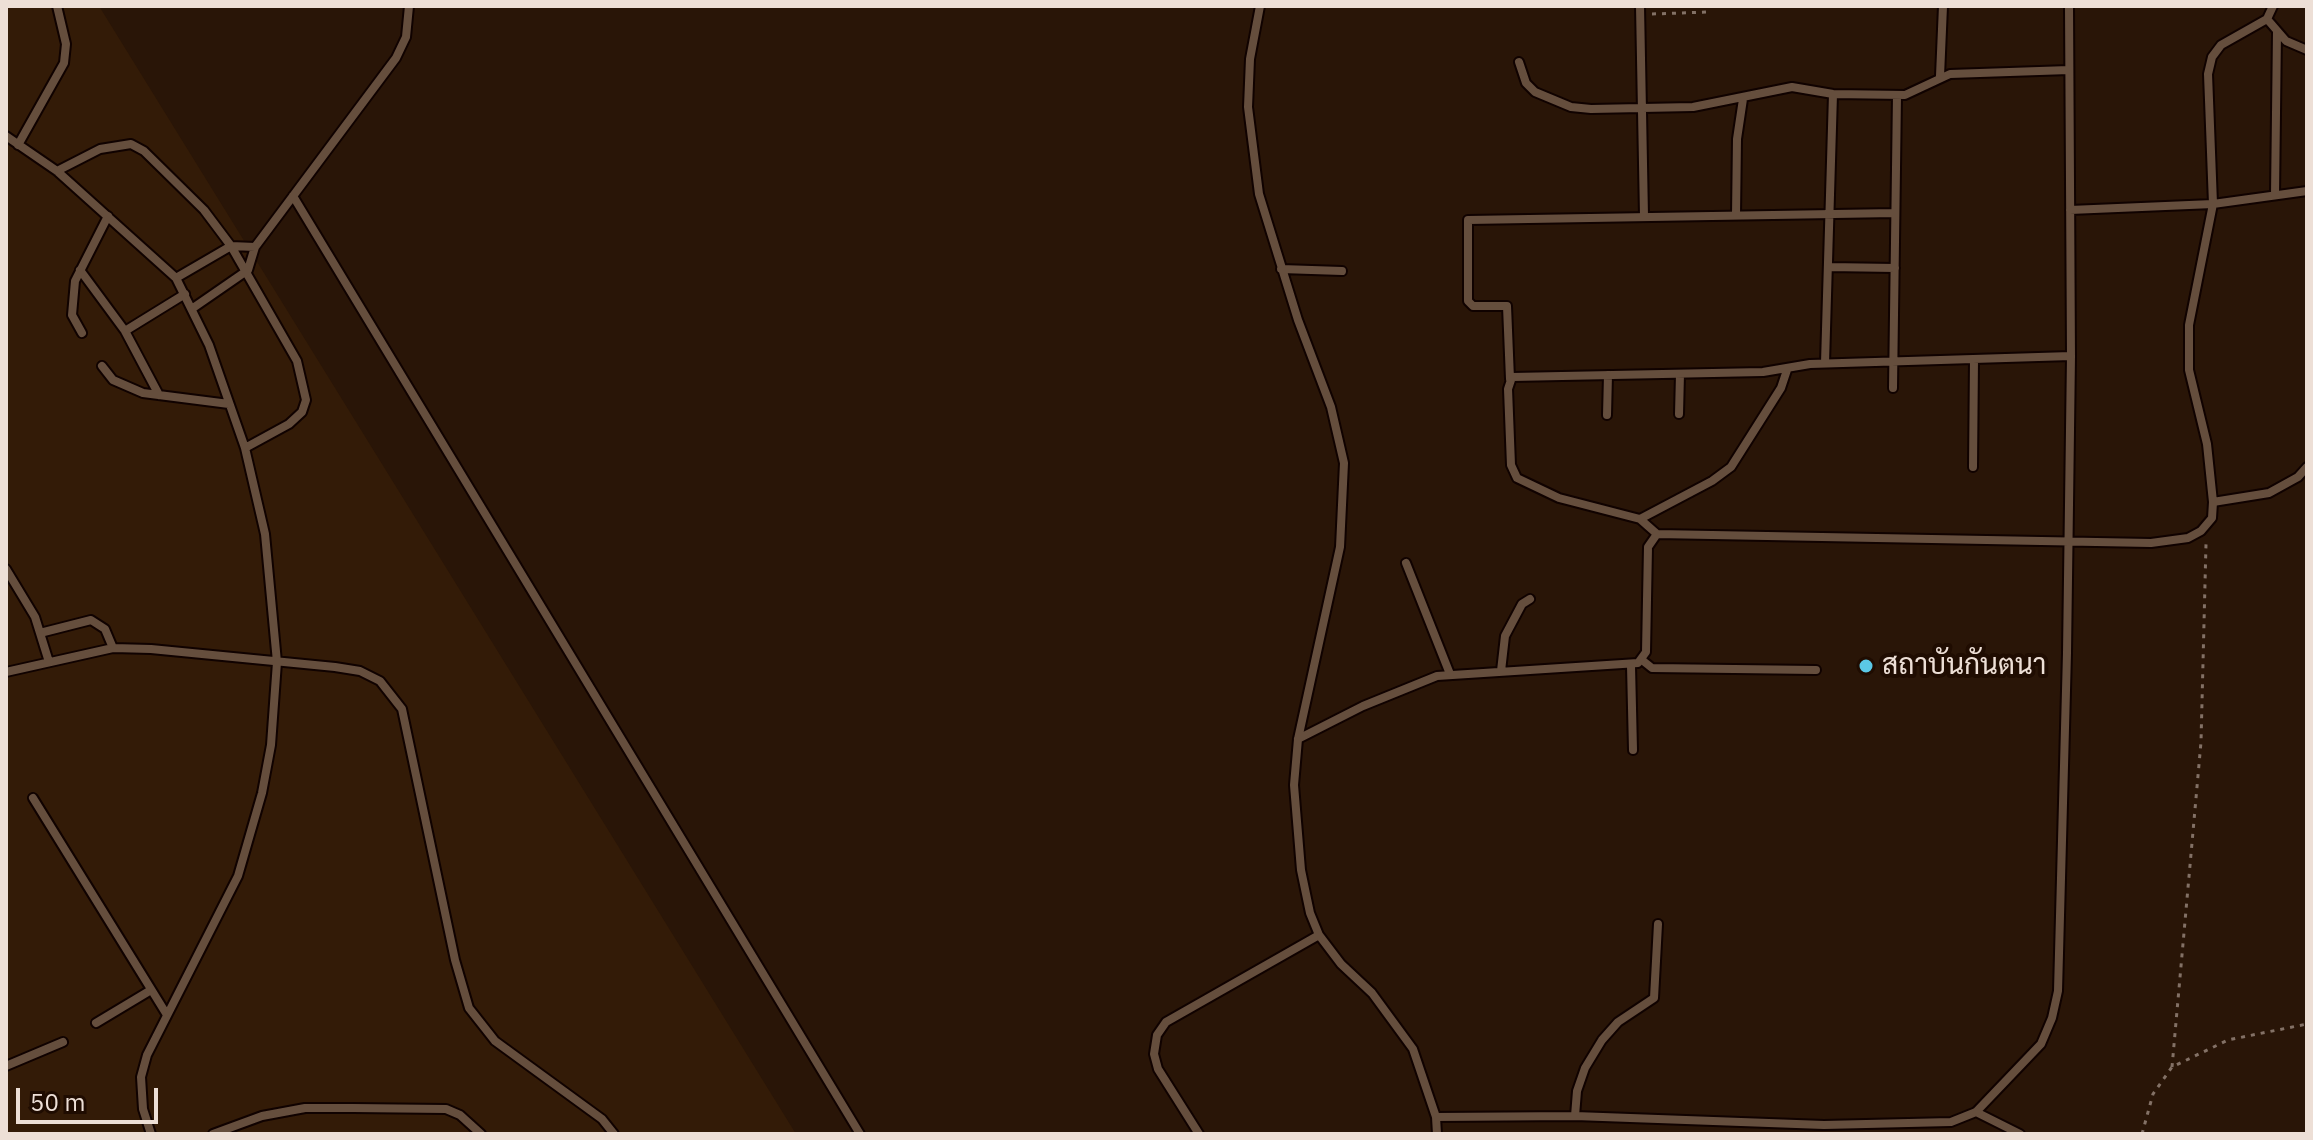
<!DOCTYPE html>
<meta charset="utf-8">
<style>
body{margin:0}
#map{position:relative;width:2313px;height:1140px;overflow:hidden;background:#291507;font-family:"IBM Plex Sans",sans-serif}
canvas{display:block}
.frame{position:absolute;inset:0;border:8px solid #eddfd6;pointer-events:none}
.scale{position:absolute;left:16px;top:1088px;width:142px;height:36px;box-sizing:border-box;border:4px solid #eddfd6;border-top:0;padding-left:10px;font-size:24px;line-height:28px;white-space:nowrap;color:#eddfd6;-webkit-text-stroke:6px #1f0c01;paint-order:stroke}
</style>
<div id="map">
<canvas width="2313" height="1140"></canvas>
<div class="frame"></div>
<div class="scale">50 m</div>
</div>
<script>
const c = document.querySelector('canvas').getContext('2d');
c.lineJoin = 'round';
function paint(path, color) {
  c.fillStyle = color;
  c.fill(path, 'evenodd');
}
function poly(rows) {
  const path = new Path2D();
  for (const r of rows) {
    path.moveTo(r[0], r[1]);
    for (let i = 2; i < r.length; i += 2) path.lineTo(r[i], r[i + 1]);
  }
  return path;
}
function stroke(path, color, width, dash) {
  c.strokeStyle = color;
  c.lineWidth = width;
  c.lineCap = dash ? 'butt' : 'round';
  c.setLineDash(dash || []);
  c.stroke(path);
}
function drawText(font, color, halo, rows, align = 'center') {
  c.font = font + ' "IBM Plex Sans",Sarabun,sans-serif';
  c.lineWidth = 8;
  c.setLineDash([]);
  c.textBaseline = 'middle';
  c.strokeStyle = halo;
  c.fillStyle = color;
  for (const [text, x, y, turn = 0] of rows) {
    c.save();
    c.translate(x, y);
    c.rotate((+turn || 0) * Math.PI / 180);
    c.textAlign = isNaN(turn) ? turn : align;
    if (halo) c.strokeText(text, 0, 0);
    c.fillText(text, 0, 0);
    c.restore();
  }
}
paint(poly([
 [6,6,99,6,796,1134,6,1134]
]), '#331b07');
const service = poly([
 [1260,6,1250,59,1248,107,1259,194,1298,320,1331,407,1344,463,1340,547,1298,739,1294,785,1301,870,1310,913,1319,935,1341,964,1372,993,1413,1049,1436,1117,1437,1134],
 [1640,6,1644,216],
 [2267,19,2286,41,2307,50],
 [1519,62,1526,83,1535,92,1571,107,1591,109,1693,107,1792,87,1833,94,1905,95,1950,74,2069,70],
 [1940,76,1943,6],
 [6,136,57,171,176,278,209,345,245,448,265,534,277,662,271,745,262,793,238,876,147,1055,141,1077,143,1109,151,1134],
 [18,145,64,63,66,44,57,6],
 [57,171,100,149,131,144,144,151,204,210,231,246,297,361,306,400,302,412,289,424,245,448],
 [2275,195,2277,32],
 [293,196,860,1134],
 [2070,210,2213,204,2307,191],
 [1736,215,1737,139,1743,99],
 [1828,267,1895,268],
 [1281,269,1342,271],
 [80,270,125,331],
 [176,278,231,246,255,247],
 [193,308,248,270,255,247,396,58,406,37,409,6],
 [82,333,72,315,75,281,108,216],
 [1825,363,1833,94],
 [102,366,113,380,143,393,229,404],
 [1510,379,1507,306,1473,306,1468,301,1468,220,1895,213],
 [1893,388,1897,95],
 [159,395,125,331,185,294],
 [1679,414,1680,374],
 [1607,415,1608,375],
 [1973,467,1974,360],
 [2213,502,2269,493,2298,477,2307,467],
 [1640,519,1712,481,1731,467,1781,388,1787,370],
 [1657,534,1640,519,1559,498,1517,478,1511,465,1508,389,1512,377,1763,372,1810,364,2071,356],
 [1406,563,1450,674],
 [6,569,35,617,49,662],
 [40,633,91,620,105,629,113,648],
 [1642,660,1652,668,1816,670],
 [1631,666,1633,750],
 [1501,671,1505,636,1522,604,1530,599],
 [6,672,113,648,151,649,335,667,360,671,380,681,402,709,455,960,469,1008,495,1041,602,1119,614,1134],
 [1298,739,1363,706,1437,676,1638,663,1646,652,1648,547,1657,534,2151,543,2188,538,2201,531,2212,518,2213,502,2207,444,2189,370,2189,325,2213,204,2208,74,2212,57,2221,45,2267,19,2273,6],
 [33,798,167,1015],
 [96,1023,151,990],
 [6,1066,63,1042],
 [1976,1112,2020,1134],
 [1575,1116,1577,1091,1585,1068,1602,1040,1618,1022,1654,998,1658,924],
 [1436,1117,1575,1116,1824,1125,1951,1122,1976,1112,2041,1044,2052,1018,2058,991,2067,653,2071,356,2069,6],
 [213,1134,262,1116,305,1108,353,1108,446,1109,460,1115,481,1134],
 [1199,1134,1158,1069,1154,1054,1157,1035,1166,1022,1319,935]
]);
stroke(service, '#100200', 12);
stroke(poly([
 [1652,14,1709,12],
 [2172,1067,2201,742,2206,544],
 [2142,1134,2153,1094,2172,1067,2228,1040,2307,1024]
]), '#837166', 3, [4, 6]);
stroke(service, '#654e3d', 8);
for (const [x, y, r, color] of [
 [1866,666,8,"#5bc8e6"]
]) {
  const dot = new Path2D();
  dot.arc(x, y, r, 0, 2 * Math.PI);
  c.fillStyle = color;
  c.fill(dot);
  stroke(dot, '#1f0c01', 3);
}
drawText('28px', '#eddfd6', '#1f0c01', [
 ["สถาบันกันตนา",1882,666]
], 'left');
</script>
